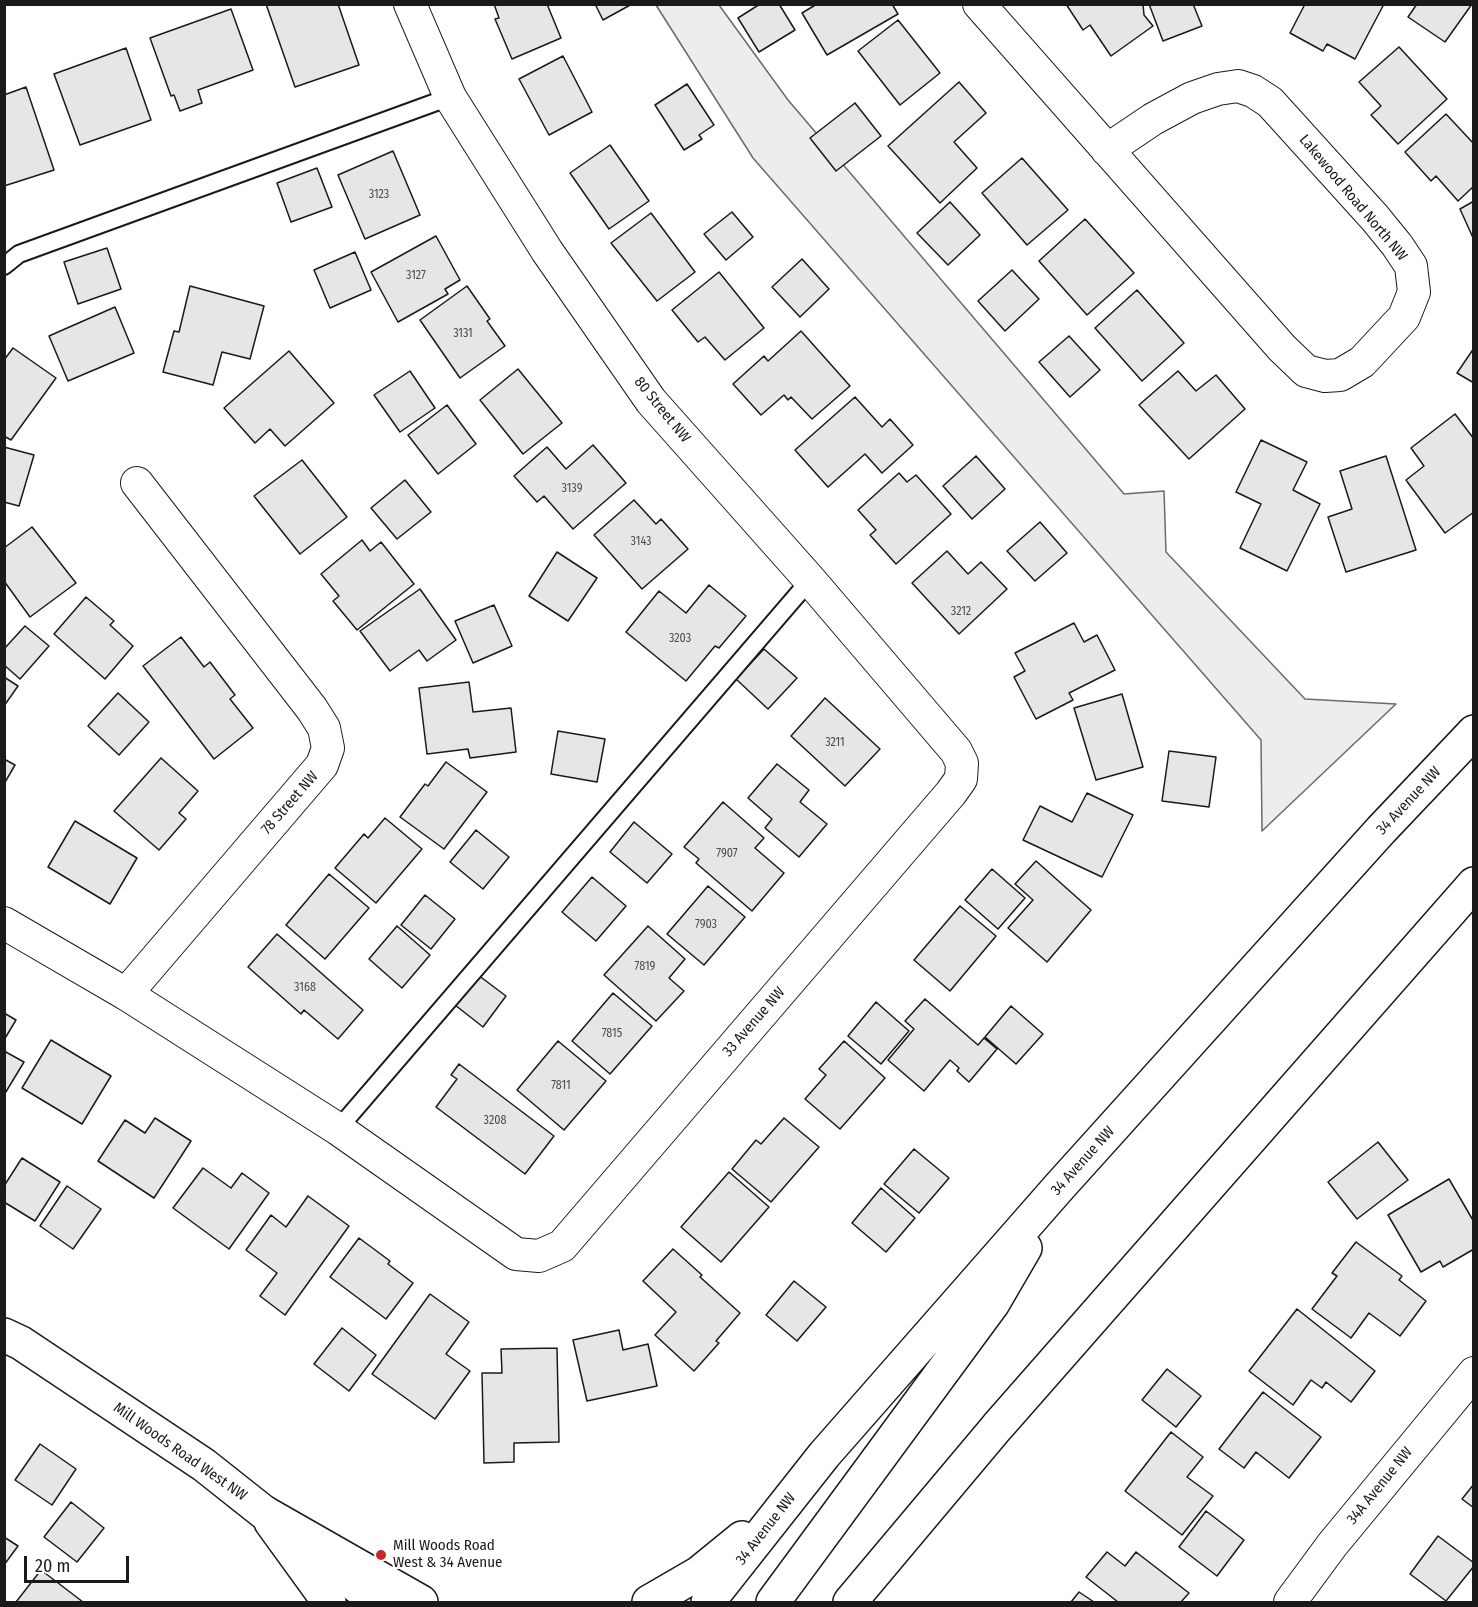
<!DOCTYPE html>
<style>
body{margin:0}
#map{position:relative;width:1478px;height:1607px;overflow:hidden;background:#fff;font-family:"Fira Sans Condensed",sans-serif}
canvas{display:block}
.frame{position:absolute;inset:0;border:6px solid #1a1a1a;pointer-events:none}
.scale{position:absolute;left:24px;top:1556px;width:105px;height:27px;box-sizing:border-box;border:3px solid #1a1a1a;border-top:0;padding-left:8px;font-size:18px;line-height:21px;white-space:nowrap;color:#1a1a1a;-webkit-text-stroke:4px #fff;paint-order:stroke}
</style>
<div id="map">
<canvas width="1478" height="1607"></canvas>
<div class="frame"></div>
<div class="scale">20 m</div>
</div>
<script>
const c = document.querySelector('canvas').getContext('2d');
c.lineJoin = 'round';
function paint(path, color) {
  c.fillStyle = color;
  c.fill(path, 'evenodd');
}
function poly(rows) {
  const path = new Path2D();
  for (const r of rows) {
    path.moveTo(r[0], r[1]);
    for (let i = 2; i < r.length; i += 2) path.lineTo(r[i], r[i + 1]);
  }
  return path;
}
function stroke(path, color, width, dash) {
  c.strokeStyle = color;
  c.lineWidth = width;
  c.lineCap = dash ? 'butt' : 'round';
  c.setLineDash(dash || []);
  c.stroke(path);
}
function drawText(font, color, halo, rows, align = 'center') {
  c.font = font + ' "Fira Sans Condensed",sans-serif';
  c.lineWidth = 4.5;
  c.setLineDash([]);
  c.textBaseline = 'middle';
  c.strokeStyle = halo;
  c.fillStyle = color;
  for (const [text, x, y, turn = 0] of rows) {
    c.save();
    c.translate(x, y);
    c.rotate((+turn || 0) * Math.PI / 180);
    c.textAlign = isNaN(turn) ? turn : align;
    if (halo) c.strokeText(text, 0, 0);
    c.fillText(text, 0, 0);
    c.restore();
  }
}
const green = poly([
 [656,5,719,5,788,100,1124,494,1164,491,1166,552,1305,699,1396,704,1262,831,1261,740,753,158,656,5]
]);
paint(green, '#ededed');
stroke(green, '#6a6a6a', 1.5);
const building = poly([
 [266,4,338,4,359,65,295,87,266,4],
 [494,4,547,4,561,38,512,59,495,19,499,18,494,4],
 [595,4,632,4,603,20,595,4],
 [760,4,779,4,795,30,759,52,738,18,760,4],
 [817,4,892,4,898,14,827,55,802,13,817,4],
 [1066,4,1143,4,1144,15,1153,26,1111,56,1090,25,1083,30,1066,4],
 [1149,4,1193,4,1202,26,1163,41,1149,4],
 [1305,4,1384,4,1355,59,1327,44,1323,51,1290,33,1305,4],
 [1417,4,1472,4,1445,42,1408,17,1417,4],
 [231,9,253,70,198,90,202,103,180,111,174,95,171,96,150,38,231,9],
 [898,20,940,73,900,105,858,51,898,20],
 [1399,47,1447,99,1398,144,1371,115,1381,106,1359,82,1399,47],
 [126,48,151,120,80,145,54,74,126,48],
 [563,56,592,112,549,135,519,79,563,56],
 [959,82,986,113,954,142,977,168,940,203,888,146,959,82],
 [687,84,714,125,699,135,702,139,684,150,655,105,687,84],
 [26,87,54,170,4,186,4,95,26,87],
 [855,103,881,136,836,171,810,138,855,103],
 [1446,114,1474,144,1474,186,1458,201,1436,176,1431,181,1405,152,1446,114],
 [610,145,649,201,609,229,570,173,610,145],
 [393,151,420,215,365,239,338,175,393,151],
 [1022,158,1068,210,1027,245,982,193,1022,158],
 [317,168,332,207,291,222,277,183,317,168],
 [1474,201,1474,240,1460,209,1474,201],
 [950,202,980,235,948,265,917,233,950,202],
 [732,212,753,237,726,260,704,234,732,212],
 [651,213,695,272,657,301,611,243,651,213],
 [1085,219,1134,273,1087,315,1039,261,1085,219],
 [436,236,460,280,445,289,448,294,398,322,371,272,436,236],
 [107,248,121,289,78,304,64,262,107,248],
 [355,252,371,290,330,308,314,270,355,252],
 [802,259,829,289,800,317,772,287,802,259],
 [1012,270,1039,299,1005,331,978,301,1012,270],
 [719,272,764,328,725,360,705,337,698,342,672,310,719,272],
 [190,286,264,306,250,359,222,352,213,385,163,372,174,331,179,332,190,286],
 [467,286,490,319,487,321,505,346,460,378,420,320,467,286],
 [1137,290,1184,343,1142,381,1095,328,1137,290],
 [115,307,134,353,68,381,49,336,115,307],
 [801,331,850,386,812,419,791,397,788,400,784,395,761,415,733,384,764,356,768,361,801,331],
 [1069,336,1100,370,1070,397,1039,362,1069,336],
 [13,348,56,378,11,440,4,436,4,360,13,348],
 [1474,348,1474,383,1457,373,1474,348],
 [289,351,334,403,285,446,270,429,255,443,224,408,289,351],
 [518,369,562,423,523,454,480,400,518,369],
 [410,371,435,408,400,432,374,395,410,371],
 [1178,371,1196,391,1216,375,1245,409,1189,459,1139,405,1178,371],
 [855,397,882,427,890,419,913,445,882,473,865,454,828,487,795,450,855,397],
 [447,405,476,444,438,474,408,435,447,405],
 [1455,414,1474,439,1474,512,1445,533,1406,480,1424,466,1411,448,1455,414],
 [1261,440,1307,462,1293,490,1320,504,1287,571,1240,548,1261,504,1236,492,1261,440],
 [593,445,626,483,573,529,544,496,537,502,514,476,547,447,566,469,593,445],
 [4,447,34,455,19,506,4,502,4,447],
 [976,456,1005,489,972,519,943,486,976,456],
 [1386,456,1416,550,1346,572,1328,517,1352,509,1340,471,1386,456],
 [302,460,347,517,300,554,254,496,302,460],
 [899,473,907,482,916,475,951,514,896,564,870,535,876,530,858,510,899,473],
 [405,480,431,512,397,539,371,508,405,480],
 [634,500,656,524,661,519,688,549,642,589,594,535,634,500],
 [1040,522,1067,553,1035,581,1007,551,1040,522],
 [32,527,76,583,30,617,4,581,4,548,32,527],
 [362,540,370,551,381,542,414,584,357,630,333,601,339,596,321,574,362,540],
 [947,551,968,574,981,562,1007,589,959,634,912,583,947,551],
 [557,552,597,578,568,621,529,596,557,552],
 [709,585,746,616,719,648,715,646,686,681,626,632,659,591,686,613,709,585],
 [420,589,456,640,427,661,419,650,390,671,360,631,420,589],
 [86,597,114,621,110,625,133,646,105,679,54,634,86,597],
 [494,605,512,646,473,663,455,621,494,605],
 [1074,623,1084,642,1097,635,1115,670,1069,693,1073,700,1036,719,1014,677,1025,671,1015,653,1074,623],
 [25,626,49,646,20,679,4,665,4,649,25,626],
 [181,637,204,667,210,662,235,695,230,699,253,728,214,759,143,666,181,637],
 [764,649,797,678,768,709,736,679,764,649],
 [4,677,18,686,4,706,4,677],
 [469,682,473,712,511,708,516,752,470,758,468,749,427,754,419,688,469,682],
 [118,693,149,722,119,755,88,726,118,693],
 [1122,694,1143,767,1096,780,1074,708,1122,694],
 [825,698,880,749,845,786,791,736,825,698],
 [558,731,605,739,597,782,551,774,558,731],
 [1169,751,1216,757,1209,807,1162,801,1169,751],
 [161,758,198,791,179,813,186,819,159,850,114,811,161,758],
 [4,759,15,765,4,784,4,759],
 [446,762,487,792,444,849,400,817,425,784,428,786,446,762],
 [777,764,809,790,800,802,827,824,799,857,765,828,772,819,748,798,777,764],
 [1087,793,1133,815,1102,877,1023,840,1040,806,1072,822,1087,793],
 [723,802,764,838,755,848,784,873,752,911,696,863,699,859,684,847,723,802],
 [385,818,422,849,376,903,335,868,364,834,368,838,385,818],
 [75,821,137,858,110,904,48,867,75,821],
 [634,822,672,854,647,883,610,852,634,822],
 [476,830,509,857,483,889,450,862,476,830],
 [1036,861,1091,910,1047,962,1008,928,1033,900,1015,884,1036,861],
 [992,869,1025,898,998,929,965,900,992,869],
 [329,874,369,908,325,959,286,925,329,874],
 [592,877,626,906,596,941,562,912,592,877],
 [708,886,745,917,704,965,667,934,708,886],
 [425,895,455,919,431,949,401,925,425,895],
 [960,906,996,936,950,991,914,960,960,906],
 [397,926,430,955,402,988,369,959,397,926],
 [648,926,685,959,669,978,684,991,656,1021,604,975,648,926],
 [277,934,363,1010,338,1039,304,1010,301,1014,248,967,277,934],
 [478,975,506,996,483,1027,455,1005,478,975],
 [613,993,652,1026,610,1074,572,1041,613,993],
 [925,999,978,1045,984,1038,997,1049,969,1082,957,1071,959,1068,950,1060,924,1091,888,1060,914,1029,905,1021,925,999],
 [876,1002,909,1031,881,1064,848,1036,876,1002],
 [1011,1006,1043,1034,1016,1064,985,1037,1011,1006],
 [4,1013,16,1020,4,1040,4,1013],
 [51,1040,111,1076,82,1124,22,1088,51,1040],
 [558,1041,606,1081,564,1130,517,1090,558,1041],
 [844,1041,885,1078,840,1129,805,1099,826,1075,819,1069,844,1041],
 [4,1051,24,1062,4,1095,4,1051],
 [459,1064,554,1136,525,1174,436,1107,457,1079,451,1075,459,1064],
 [155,1118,191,1141,154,1198,98,1161,125,1120,145,1133,155,1118],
 [784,1118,819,1147,771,1202,732,1169,756,1140,761,1144,784,1118],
 [1378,1142,1408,1180,1357,1219,1328,1182,1378,1142],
 [914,1149,949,1178,919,1213,884,1184,914,1149],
 [22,1158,60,1182,35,1221,4,1202,4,1186,22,1158],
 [203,1168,231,1188,242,1173,269,1193,229,1249,173,1208,203,1168],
 [729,1172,769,1207,721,1262,681,1227,729,1172],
 [1449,1179,1474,1222,1474,1249,1443,1267,1440,1261,1421,1272,1388,1215,1449,1179],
 [67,1186,101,1209,73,1249,40,1226,67,1186],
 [881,1188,915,1218,886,1252,852,1223,881,1188],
 [308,1196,349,1226,285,1315,260,1296,277,1273,246,1250,271,1215,286,1227,308,1196],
 [359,1238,390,1261,388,1264,413,1283,386,1319,330,1277,359,1238],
 [1356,1242,1402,1276,1399,1280,1426,1301,1400,1336,1369,1313,1351,1338,1312,1309,1337,1276,1332,1273,1356,1242],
 [673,1249,702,1275,700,1277,740,1313,716,1341,719,1343,694,1371,655,1335,676,1312,643,1281,673,1249],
 [794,1281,826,1307,797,1341,766,1315,794,1281],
 [430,1294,469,1322,446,1354,470,1371,435,1419,372,1374,430,1294],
 [1297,1309,1375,1371,1351,1402,1326,1382,1322,1388,1311,1380,1293,1405,1249,1371,1297,1309],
 [342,1328,376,1355,349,1391,314,1364,342,1328],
 [619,1330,623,1350,648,1344,657,1386,587,1401,573,1340,619,1330],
 [557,1348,559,1442,514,1443,514,1462,484,1463,482,1373,502,1373,501,1349,557,1348],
 [1167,1369,1201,1396,1176,1427,1142,1400,1167,1369],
 [1263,1392,1321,1437,1289,1478,1256,1452,1244,1468,1219,1449,1263,1392],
 [1171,1432,1203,1457,1187,1477,1213,1496,1182,1535,1125,1491,1171,1432],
 [40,1444,76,1469,52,1505,15,1480,40,1444],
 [1474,1484,1474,1508,1462,1499,1474,1484],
 [71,1502,104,1528,77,1562,44,1537,71,1502],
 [1206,1511,1244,1540,1217,1576,1179,1547,1206,1511],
 [1438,1536,1474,1563,1474,1566,1446,1601,1410,1574,1438,1536],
 [4,1537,18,1546,4,1565,4,1537],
 [1107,1552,1125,1566,1136,1552,1189,1593,1181,1602,1118,1602,1086,1577,1107,1552],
 [41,1570,83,1602,16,1602,41,1570],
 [1079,1592,1094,1602,1071,1602,1079,1592]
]);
paint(building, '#e6e6e6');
stroke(building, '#1a1a1a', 1.5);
const service = poly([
 [4,266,19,254,450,97],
 [338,1129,810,580]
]);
const minor = poly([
 [979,4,1282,348,1306,371,1325,376,1340,375,1362,362,1404,317,1414,292,1411,266,1397,245,1375,218,1270,102,1253,91,1238,86,1218,89,1192,98,1153,119,1107,150],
 [4,923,126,994,338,1129,516,1254,539,1256,562,1246,951,793,961,779,962,763,956,751,810,580,651,401,547,251,450,97,410,4],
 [126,994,322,765,328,748,324,728,312,709,137,483],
 [1290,1602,1332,1545,1474,1373]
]);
const tertiary = poly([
 [4,1335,21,1343,204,1465,377,1602]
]);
const secondary = poly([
 [265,1513,421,1602],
 [271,1522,329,1602],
 [649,1602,699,1573,742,1538],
 [708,1602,824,1455,1060,1186,1381,830,1474,732],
 [773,1602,993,1303,1025,1248],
 [850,1602,997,1427,1474,884]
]);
stroke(service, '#1a1a1a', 20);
stroke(minor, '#1a1a1a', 34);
stroke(tertiary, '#1a1a1a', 36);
stroke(secondary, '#1a1a1a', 36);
stroke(service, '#fff', 16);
stroke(minor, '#fff', 32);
stroke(tertiary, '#fff', 33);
stroke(secondary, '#fff', 33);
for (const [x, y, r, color] of [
 [381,1555,6,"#c62828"]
]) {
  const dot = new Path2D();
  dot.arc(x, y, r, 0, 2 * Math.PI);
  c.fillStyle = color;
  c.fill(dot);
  stroke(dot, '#fff', 2);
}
drawText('12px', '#4d4d4d', null, [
 ["3123",379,195],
 ["3127",416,276],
 ["3131",463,334],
 ["3139",572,489],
 ["3143",641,542],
 ["3212",961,612],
 ["3203",680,639],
 ["3211",835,743],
 ["7907",727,854],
 ["7903",706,925],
 ["7819",645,967],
 ["3168",305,988],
 ["7815",612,1034],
 ["7811",561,1086],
 ["3208",495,1121]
]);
drawText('15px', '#1a1a1a', '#fff', [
 ["Lakewood Road North NW",1353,198,50],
 ["80 Street NW",662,410,51],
 ["34 Avenue NW",1409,801,-47],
 ["78 Street NW",290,803,-49],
 ["33 Avenue NW",754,1022,-49],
 ["34 Avenue NW",1083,1161,-48],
 ["Mill Woods Road West NW",180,1452,35],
 ["34A Avenue NW",1380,1486,-51],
 ["34 Avenue NW",766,1529,-52]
]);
drawText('15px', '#1a1a1a', '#fff', [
 ["Mill Woods Road",393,1546],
 ["West & 34 Avenue",393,1563]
], 'left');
</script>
